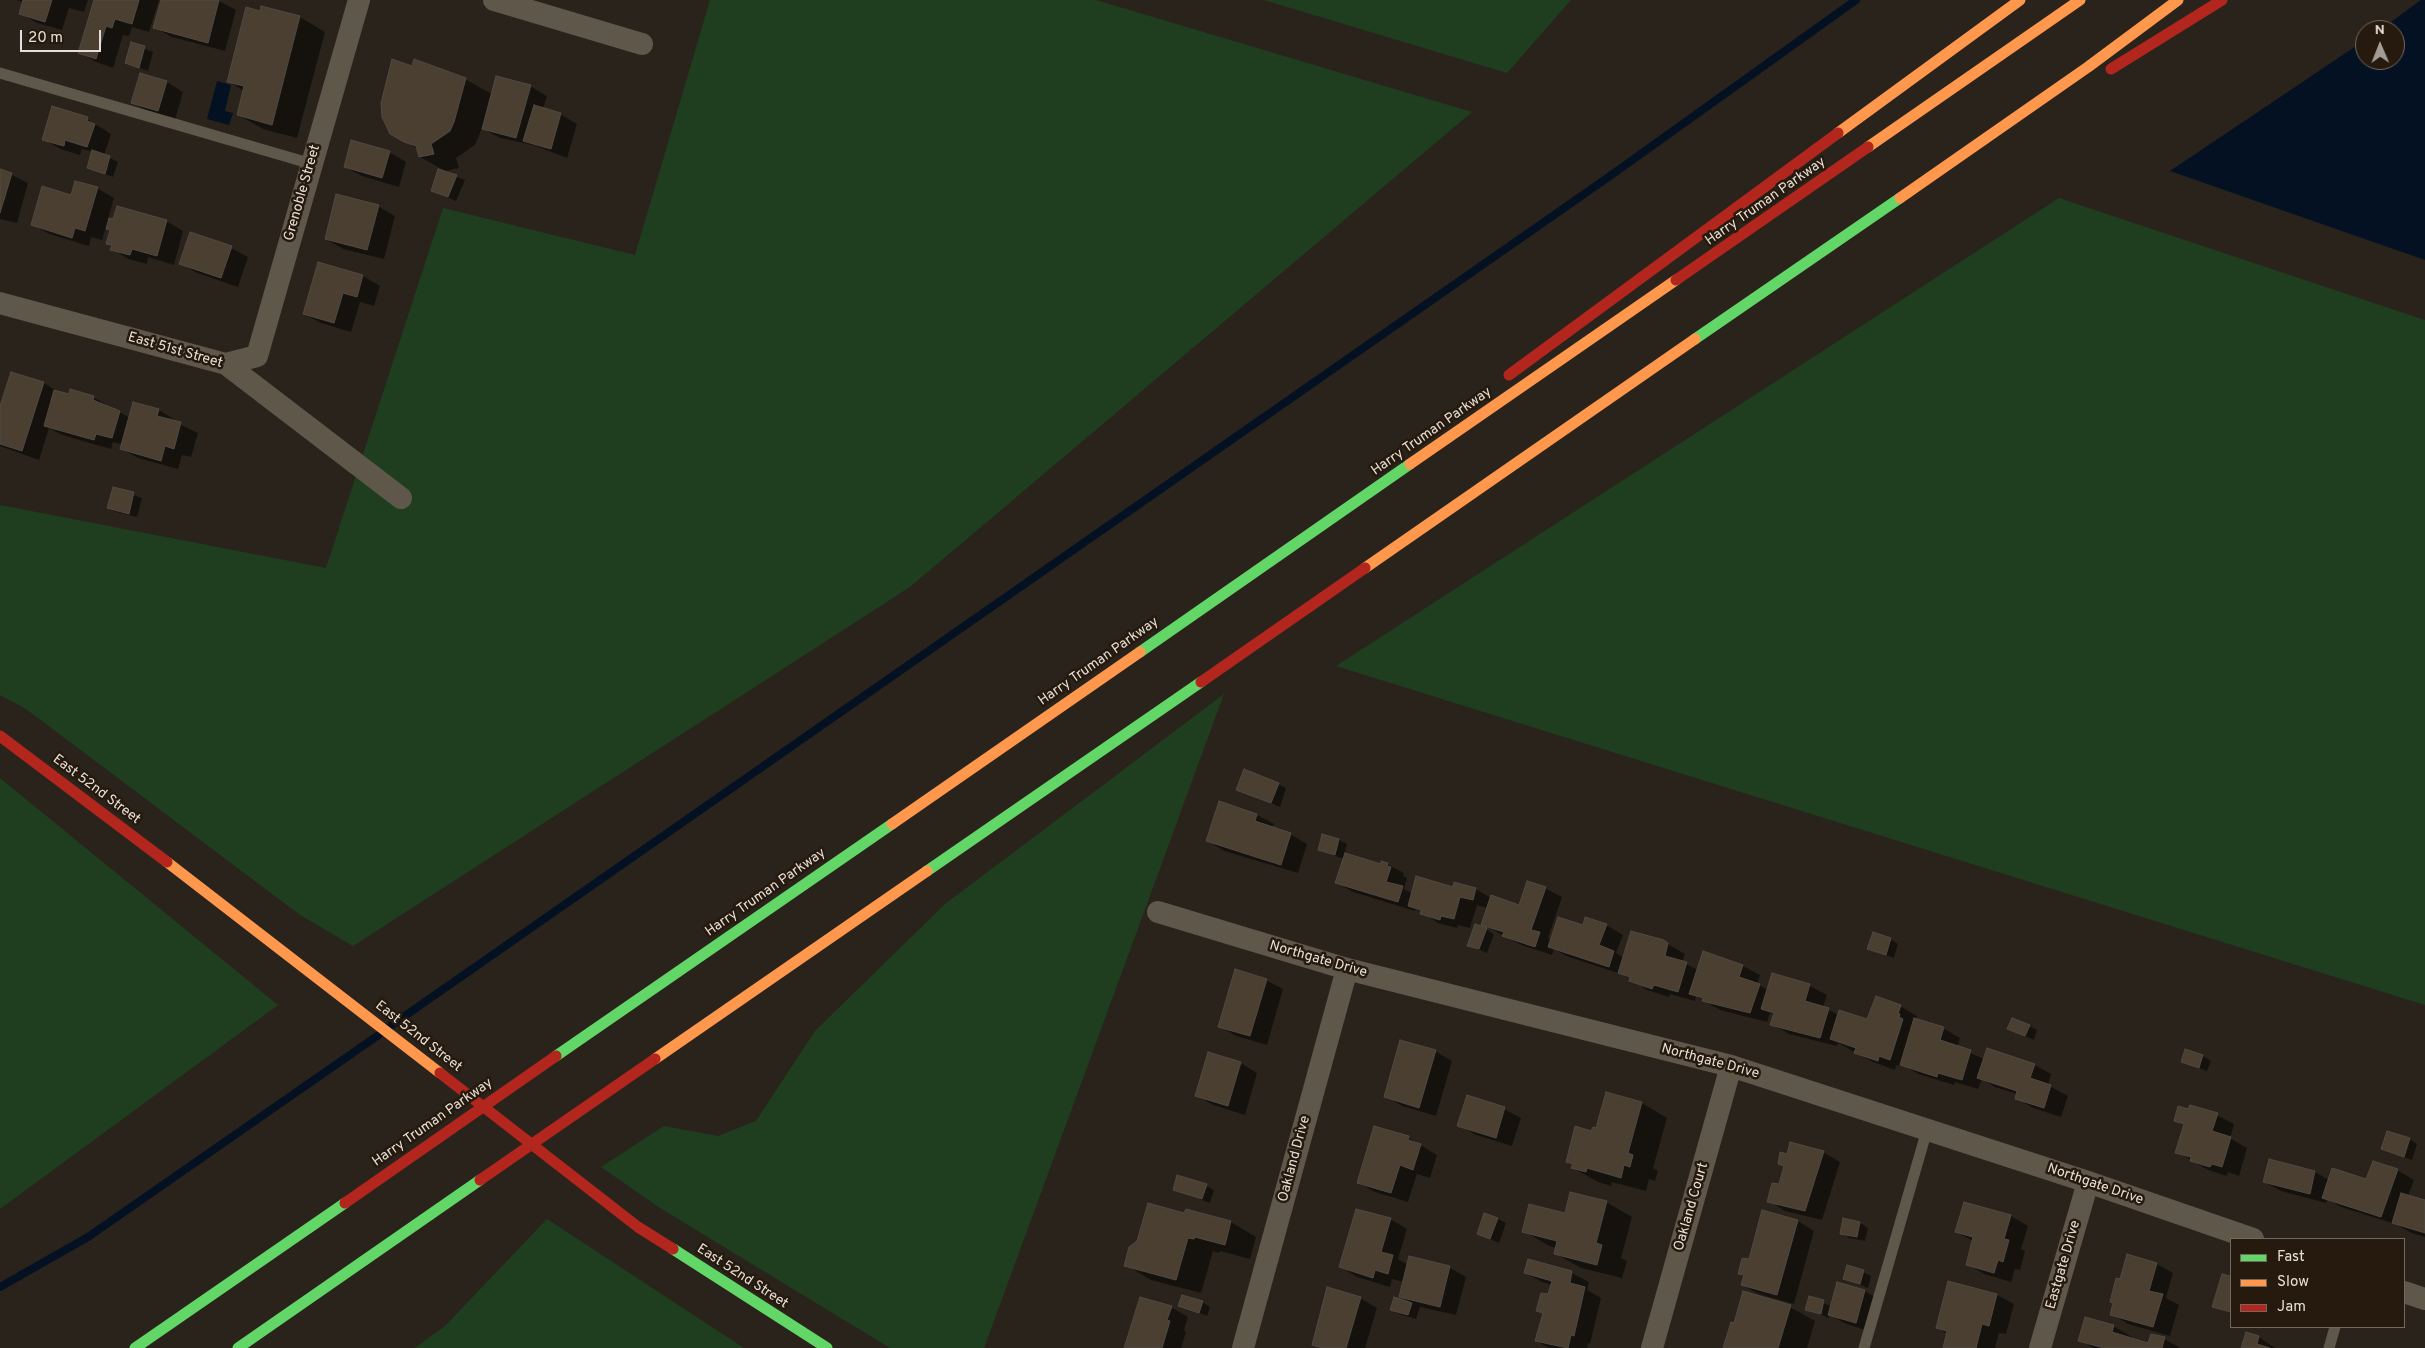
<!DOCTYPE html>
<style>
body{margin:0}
#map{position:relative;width:2425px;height:1348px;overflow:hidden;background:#29231c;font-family:Overpass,sans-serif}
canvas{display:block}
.legend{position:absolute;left:2230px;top:1238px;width:175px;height:90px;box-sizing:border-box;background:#251a0d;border:1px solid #73685d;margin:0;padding:6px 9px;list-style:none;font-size:15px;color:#e7ded6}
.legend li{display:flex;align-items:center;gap:10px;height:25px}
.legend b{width:25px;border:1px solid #73685d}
.north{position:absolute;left:2355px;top:20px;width:50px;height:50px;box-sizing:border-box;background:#251a0d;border:1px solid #73685d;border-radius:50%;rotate:359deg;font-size:14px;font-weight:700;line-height:20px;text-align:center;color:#e7ded6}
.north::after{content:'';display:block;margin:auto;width:18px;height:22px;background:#a49d95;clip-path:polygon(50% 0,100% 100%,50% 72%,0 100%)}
.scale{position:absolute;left:20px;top:30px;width:81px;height:22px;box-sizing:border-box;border:2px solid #e7ded6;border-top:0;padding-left:6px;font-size:15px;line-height:18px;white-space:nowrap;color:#e7ded6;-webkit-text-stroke:4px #251a0d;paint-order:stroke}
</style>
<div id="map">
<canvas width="2425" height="1348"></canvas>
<ul class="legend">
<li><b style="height:6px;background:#63d668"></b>Fast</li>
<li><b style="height:6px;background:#ff974d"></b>Slow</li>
<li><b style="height:6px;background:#b3261e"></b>Jam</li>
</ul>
<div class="north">N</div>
<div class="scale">20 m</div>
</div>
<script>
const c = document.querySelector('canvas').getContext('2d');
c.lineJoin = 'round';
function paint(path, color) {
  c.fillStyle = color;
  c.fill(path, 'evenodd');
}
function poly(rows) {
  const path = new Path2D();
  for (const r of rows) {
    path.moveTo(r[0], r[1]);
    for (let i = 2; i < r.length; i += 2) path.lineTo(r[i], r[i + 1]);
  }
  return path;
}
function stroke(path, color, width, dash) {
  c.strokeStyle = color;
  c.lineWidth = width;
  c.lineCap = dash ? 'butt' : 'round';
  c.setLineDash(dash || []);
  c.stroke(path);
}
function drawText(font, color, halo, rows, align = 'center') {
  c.font = font + ' Overpass,sans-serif';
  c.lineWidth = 5;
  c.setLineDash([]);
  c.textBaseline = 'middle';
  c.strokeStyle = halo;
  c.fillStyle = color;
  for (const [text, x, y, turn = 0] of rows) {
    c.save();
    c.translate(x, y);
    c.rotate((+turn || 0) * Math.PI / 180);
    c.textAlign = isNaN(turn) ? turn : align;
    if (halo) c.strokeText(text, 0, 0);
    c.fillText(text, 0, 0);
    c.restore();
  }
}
paint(poly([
 [710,0,1096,0,1472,112,910,587,353,946,300,915,26,709,0,695,0,505,326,568,443,208,635,255],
 [1264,0,1571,0,1507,73],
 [2059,198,2425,320,2425,1005,1336,666],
 [1224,694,984,1348,890,1348,660,1208,601,1167,664,1126,718,1136,756,1121,815,1031,945,904],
 [0,778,278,1005,0,1209],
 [547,1219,744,1348,415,1348,445,1326]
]), '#1f3e1f');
paint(poly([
 [2421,0,2425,0,2425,260,2170,171,2365,40,2365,60,2395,60,2395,30,2380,30],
 [217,81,231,85,225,111,233,113,229,125,207,119]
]), '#041122');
paint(poly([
 [16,0,88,0,84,12,69,8,62,30,37,23,21,13,24,2],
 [95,0,159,0,149,32,132,27,129,36,123,35,113,68,96,62,79,52],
 [162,0,217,0,236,10,225,51,172,37,155,28],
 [262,7,300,17,325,32,297,138,263,129,238,115,244,91,228,81],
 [132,44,153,52,148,71,126,63],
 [413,68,465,79,492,94,530,86,547,96,543,109,560,114,577,124,567,158,533,145,500,138,482,128,475,145,456,158,459,168,445,171,420,157,418,149,391,133],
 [141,75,167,82,183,92,175,120,149,112,132,102],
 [87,119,111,134,104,155,118,162,113,177,88,168,93,152,82,149,80,155,60,149,44,139],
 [389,152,406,162,399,187,362,176,345,167],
 [0,169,28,183,17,223,0,219],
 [439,170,465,180,456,201,432,191],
 [97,188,114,198,108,219,166,221,183,231,174,265,148,257,147,264,128,259,112,249,113,246,108,244,111,231,106,227,102,240,91,237,89,246,49,234,32,224,71,196],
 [378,206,395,216,384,259,343,249,326,239],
 [231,248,248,257,238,287,197,273,180,263],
 [319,263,363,276,380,286,374,306,360,302,351,332,321,323,304,314],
 [44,383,60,393,93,397,130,418,134,403,159,410,175,420,175,422,198,433,191,457,182,455,178,469,138,458,122,449,123,445,113,442,111,449,62,435,49,428,39,460,0,446,0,408],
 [114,488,142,498,137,517,116,512,108,508],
 [1278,784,1286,788,1280,807,1238,789],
 [1220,803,1257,815,1274,824,1272,828,1290,834,1307,844,1298,873,1224,851,1208,841],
 [1339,840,1347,844,1344,855,1382,866,1387,864,1404,873,1403,876,1407,878,1404,889,1413,894,1453,888,1455,883,1476,889,1491,898,1520,906,1545,888,1562,897,1548,938,1551,940,1584,927,1606,925,1623,935,1616,953,1624,958,1632,932,1668,944,1685,954,1682,962,1698,970,1704,953,1743,966,1760,975,1757,984,1768,990,1773,975,1810,986,1827,995,1823,1007,1839,1015,1867,1020,1900,1006,1917,1016,1916,1020,1943,1028,1960,1038,1957,1047,1984,1059,2035,1065,2051,1074,2048,1085,2068,1096,2061,1117,2033,1108,2016,1098,2017,1094,1995,1087,1982,1079,1978,1089,1955,1082,1954,1085,1918,1074,1907,1067,1896,1065,1895,1070,1873,1062,1838,1043,1837,1046,1789,1034,1772,1024,1775,1015,1770,1013,1767,1022,1720,1010,1696,996,1695,1001,1670,994,1669,997,1647,990,1624,975,1566,956,1554,949,1552,955,1521,945,1482,924,1487,908,1477,905,1470,928,1458,925,1457,928,1438,923,1416,909,1415,911,1353,892,1337,883,1344,859,1319,850],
 [1486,929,1494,934,1487,953,1469,945],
 [1890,939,1898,944,1894,958,1869,949],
 [1266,980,1283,989,1267,1045,1236,1036,1219,1026],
 [2029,1026,2037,1030,2034,1040,2009,1029],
 [1435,1051,1452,1061,1436,1116,1402,1106,1385,1096],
 [2203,1056,2211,1061,2207,1071,2182,1061],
 [1241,1063,1257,1073,1245,1115,1213,1105,1196,1095],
 [1642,1103,1667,1118,1653,1168,1658,1171,1655,1181,1649,1179,1646,1191,1612,1182,1611,1186,1598,1182,1573,1168,1574,1165,1567,1161,1592,1132],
 [1504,1109,1521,1118,1512,1146,1476,1135,1459,1125],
 [2217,1115,2234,1124,2230,1138,2247,1148,2239,1176,2228,1172,2227,1176,2208,1170,2177,1152,2185,1126,2175,1120],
 [1375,1128,1409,1138,1437,1155,1430,1178,1417,1174,1408,1202,1375,1192,1359,1183],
 [2409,1139,2417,1144,2412,1160,2383,1149],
 [1823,1152,1840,1162,1822,1220,1785,1211,1769,1201,1779,1186,1785,1167,1779,1164,1788,1156],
 [2270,1161,2315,1172,2329,1180,2367,1181,2397,1170,2414,1180,2408,1196,2425,1201,2425,1237,2411,1233,2398,1225,2341,1207,2327,1199,2326,1203,2281,1191,2264,1182],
 [1206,1186,1214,1190,1210,1203,1174,1189],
 [1606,1202,1632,1217,1621,1258,1627,1261,1622,1278,1581,1268,1556,1254,1557,1248,1549,1246,1524,1231],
 [1965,1203,2011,1216,2028,1226,2021,1249,2025,1251,2020,1270,2015,1269,2011,1282,1984,1274,1967,1264,1973,1241,1957,1232],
 [1186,1211,1231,1222,1256,1237,1250,1259,1220,1251,1219,1253,1213,1251,1201,1293,1151,1280,1126,1265,1185,1214],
 [1390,1219,1407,1229,1398,1259,1408,1265,1449,1267,1466,1277,1456,1315,1420,1307,1416,1319,1399,1314,1391,1309,1412,1303,1401,1296,1404,1282,1392,1279,1390,1287,1357,1277,1341,1267],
 [1498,1219,1506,1223,1499,1243,1478,1234],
 [1844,1220,1860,1223,1868,1228,1865,1241,1849,1238,1841,1233],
 [1798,1221,1814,1231,1794,1304,1759,1294,1742,1285,1745,1276,1739,1273,1749,1261],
 [1528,1261,1572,1273,1589,1282,1587,1290,1601,1298,1590,1344,1588,1343,1587,1348,1549,1348,1536,1341,1544,1314,1538,1311,1549,1296,1552,1285,1542,1282,1525,1273],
 [2157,1264,2173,1273,2166,1298,2179,1305,2170,1336,2128,1324,2112,1314,2121,1280],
 [1863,1272,1871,1276,1868,1288,1844,1278],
 [2223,1275,2231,1278,2231,1313,2214,1306],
 [1949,1283,1997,1295,2014,1304,2006,1334,1999,1333,1995,1348,1944,1348,1948,1334,1937,1328],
 [1838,1284,1865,1291,1882,1301,1872,1332,1846,1324,1830,1315,1829,1318,1807,1309,1810,1298,1831,1306],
 [1360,1298,1377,1308,1365,1348,1319,1348,1313,1345],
 [1202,1302,1210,1307,1207,1316,1180,1305],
 [1171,1307,1188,1317,1184,1330,1186,1332,1181,1348,1126,1348],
 [1790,1307,1815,1321,1807,1348,1724,1348,1735,1324],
 [2113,1326,2139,1341,2149,1344,2164,1339,2181,1348,2093,1348,2080,1340],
 [2247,1333,2259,1337,2275,1348,2242,1348]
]), '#0007');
stroke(poly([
 [389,1027,1610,176,1856,0],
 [0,1287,88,1237,380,1034]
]), '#041122', 8);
const building = poly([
 [23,0,52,0,45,22,19,14,23,0],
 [94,0,139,0,132,24,115,19,112,28,106,26,96,59,78,53,94,0],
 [161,0,219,0,208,43,153,28,161,0],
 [261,6,300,16,272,125,237,115,244,86,227,82,246,7,260,11,261,6],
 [131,42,145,46,139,68,125,63,131,42],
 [392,59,412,66,414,59,466,78,454,122,450,131,431,144,434,154,419,157,416,146,404,142,390,134,382,117,381,103,392,59],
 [140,73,167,81,158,111,131,103,140,73],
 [496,76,531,85,516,138,482,129,496,76],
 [534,105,561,113,551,149,523,141,534,105],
 [52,106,88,117,87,121,95,124,87,147,65,140,64,146,42,140,52,106],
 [351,140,390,151,382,178,344,167,351,140],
 [92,150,110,156,105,174,87,168,92,150],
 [0,169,12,173,0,213,0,169],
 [438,169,457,175,448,197,431,191,438,169],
 [75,181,98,187,85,231,75,228,72,238,31,225,42,186,71,195,75,181],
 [336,194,379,205,367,250,325,239,336,194],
 [117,206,167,220,157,256,132,249,130,255,110,250,112,245,106,244,110,230,106,229,109,218,113,219,117,206],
 [190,232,232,246,221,278,179,264,190,232],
 [318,262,363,275,357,297,343,293,334,323,303,314,318,262],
 [11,372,44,382,22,451,0,444,0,406,11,372],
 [70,389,94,396,93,400,120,411,112,438,96,434,94,440,44,426,54,390,69,394,70,389],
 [133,402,159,409,157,416,181,422,174,449,165,446,161,461,120,449,133,402],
 [113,487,134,492,129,514,107,508,113,487],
 [1244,769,1279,783,1271,803,1236,790,1244,769],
 [1219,801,1257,814,1255,821,1291,833,1281,865,1206,841,1219,801],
 [1322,834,1339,839,1335,855,1318,850,1322,834],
 [1345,853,1381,864,1381,861,1388,863,1387,866,1391,867,1386,882,1403,886,1398,902,1335,883,1345,853],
 [1416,876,1453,887,1454,882,1476,888,1473,900,1460,897,1454,919,1441,916,1440,920,1420,914,1421,910,1408,906,1416,876],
 [1527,881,1546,887,1531,930,1540,932,1535,947,1502,936,1504,932,1481,925,1491,895,1519,905,1527,881],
 [1558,917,1583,925,1585,917,1607,924,1599,945,1614,951,1609,967,1548,947,1558,917],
 [1475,924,1487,928,1479,949,1467,946,1475,924],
 [1631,931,1664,940,1668,943,1665,956,1687,962,1678,992,1654,985,1652,989,1629,981,1630,977,1618,973,1631,931],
 [1873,932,1891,938,1886,955,1867,949,1873,932],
 [1703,951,1743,965,1739,977,1760,984,1750,1013,1702,1001,1703,998,1689,994,1703,951],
 [1235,969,1267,979,1250,1036,1218,1027,1235,969],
 [1772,973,1810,984,1805,1001,1829,1008,1820,1038,1770,1025,1774,1013,1761,1009,1772,973],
 [1876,996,1901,1005,1898,1014,1900,1014,1899,1017,1903,1019,1890,1060,1879,1056,1878,1061,1854,1053,1856,1048,1830,1039,1839,1010,1867,1019,1876,996],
 [1914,1018,1944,1027,1940,1040,1971,1050,1962,1080,1938,1073,1937,1077,1900,1065,1914,1018],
 [2012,1018,2030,1025,2025,1036,2007,1029,2012,1018],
 [1400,1040,1436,1050,1419,1108,1384,1097,1400,1040],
 [1987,1048,2035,1064,2030,1078,2051,1085,2044,1108,2015,1099,2017,1091,1977,1078,1987,1048],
 [2185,1049,2203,1055,2199,1068,2181,1062,2185,1049],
 [1208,1052,1241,1062,1228,1106,1195,1096,1208,1052],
 [1606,1092,1642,1102,1628,1153,1633,1155,1630,1167,1624,1165,1621,1178,1587,1168,1586,1172,1571,1168,1573,1164,1566,1162,1575,1126,1591,1131,1593,1127,1596,1128,1606,1092],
 [1467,1095,1505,1107,1496,1138,1457,1126,1467,1095],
 [2190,1105,2218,1113,2212,1131,2231,1137,2222,1167,2212,1164,2210,1167,2190,1161,2191,1157,2175,1153,2184,1124,2174,1121,2178,1106,2188,1109,2190,1105],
 [1374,1126,1409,1136,1408,1140,1421,1144,1413,1170,1400,1165,1391,1193,1357,1183,1374,1126],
 [2387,1131,2410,1138,2404,1157,2381,1149,2387,1131],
 [1790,1142,1824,1151,1805,1211,1767,1202,1772,1183,1779,1184,1784,1166,1778,1164,1780,1152,1787,1154,1790,1142],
 [2269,1159,2315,1171,2310,1194,2263,1182,2269,1159],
 [2373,1161,2398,1169,2381,1217,2322,1198,2332,1168,2366,1179,2373,1161],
 [1177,1175,1207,1184,1202,1199,1173,1190,1177,1175],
 [1570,1192,1607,1201,1596,1243,1602,1245,1597,1265,1554,1254,1557,1241,1522,1232,1529,1204,1565,1213,1570,1192],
 [2401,1193,2425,1200,2425,1233,2392,1223,2401,1193],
 [1964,1202,2011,1215,2004,1239,2009,1240,2003,1262,1998,1260,1994,1273,1966,1265,1973,1237,1955,1232,1964,1202],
 [1148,1203,1184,1213,1186,1209,1231,1221,1225,1245,1195,1237,1194,1239,1188,1238,1176,1280,1124,1266,1129,1247,1137,1241,1148,1203],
 [1356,1209,1391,1218,1381,1252,1393,1255,1388,1274,1375,1270,1373,1278,1339,1267,1356,1209],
 [1762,1210,1798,1220,1777,1295,1741,1285,1744,1275,1738,1274,1742,1258,1749,1259,1762,1210],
 [1484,1213,1498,1218,1490,1239,1477,1234,1484,1213],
 [1843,1218,1860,1222,1857,1237,1840,1234,1843,1218],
 [2127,1254,2157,1263,2149,1291,2163,1294,2153,1327,2110,1315,2113,1303,2110,1302,2116,1278,2120,1279,2127,1254],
 [1409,1256,1450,1266,1440,1307,1399,1297,1409,1256],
 [1528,1259,1572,1271,1570,1283,1585,1287,1574,1336,1571,1335,1568,1348,1535,1341,1543,1313,1536,1311,1541,1293,1548,1294,1552,1281,1524,1273,1528,1259],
 [1847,1265,1864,1270,1860,1284,1843,1279,1847,1265],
 [2222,1274,2231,1276,2231,1312,2212,1307,2222,1274],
 [1948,1281,1997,1294,1989,1326,1982,1324,1976,1348,1943,1348,1947,1331,1936,1328,1948,1281],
 [1837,1282,1865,1290,1856,1323,1828,1315,1837,1282],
 [1327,1287,1361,1297,1346,1348,1322,1348,1312,1345,1327,1287],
 [1743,1291,1791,1305,1778,1348,1723,1348,1731,1322,1734,1323,1743,1291],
 [1182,1295,1203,1301,1199,1313,1178,1306,1182,1295],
 [1809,1296,1824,1300,1821,1314,1805,1310,1809,1296],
 [1140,1297,1172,1306,1167,1320,1170,1321,1162,1348,1124,1348,1140,1297],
 [1394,1297,1412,1303,1408,1315,1390,1310,1394,1297],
 [2085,1317,2114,1325,2112,1332,2148,1343,2151,1334,2165,1337,2162,1348,2104,1348,2078,1341,2085,1317],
 [2246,1332,2259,1336,2257,1344,2270,1348,2241,1348,2246,1332]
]);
paint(building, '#4a3f30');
stroke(building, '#504a44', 1);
stroke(poly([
 [0,73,312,164],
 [1864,1348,1927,1130],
 [2329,1348,2335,1327]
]), '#5f584a', 11);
stroke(poly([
 [494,0,642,44],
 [0,303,226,364,401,498],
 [226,364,257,356,359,0],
 [1158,912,1347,969,1731,1066,2088,1182,2253,1239],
 [2404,1292,2425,1299],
 [1243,1348,1347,969],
 [1652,1348,1731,1066],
 [2040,1348,2088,1182]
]), '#5f584a', 22);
stroke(poly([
 [1695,339,1900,198],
 [1140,652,1410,464],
 [927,871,1201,682],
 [556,1056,892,824],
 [673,1249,827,1348],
 [135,1348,345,1203],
 [238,1348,480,1180]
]), '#63d668', 11);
stroke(poly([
 [1838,133,2020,0],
 [1868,147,2080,0],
 [1900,198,2088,67,2178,0],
 [1410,464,1676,280],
 [1365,568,1695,339],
 [892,824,1140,652],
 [167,862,440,1073],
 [655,1059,927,871]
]), '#ff974d', 11);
stroke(poly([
 [2111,69,2222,0],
 [1676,280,1868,147],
 [1509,375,1838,133],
 [1201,682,1365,568],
 [0,736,167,862],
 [440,1073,638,1227,673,1249],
 [480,1180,655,1059],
 [345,1203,556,1056]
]), '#b3261e', 11);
drawText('14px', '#e7ded6', '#251a0d', [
 ["Grenoble Street",303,193,-74],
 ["Harry Truman Parkway",1766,202,-35],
 ["East 51st Street",175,351,16],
 ["Harry Truman Parkway",1432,432,-35],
 ["Harry Truman Parkway",1099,662,-35],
 ["East 52nd Street",96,790,37],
 ["Harry Truman Parkway",766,893,-35],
 ["Northgate Drive",1318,960,16],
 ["East 52nd Street",418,1037,38],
 ["Northgate Drive",1710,1062,15],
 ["Harry Truman Parkway",433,1123,-35],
 ["Oakland Drive",1295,1159,-75],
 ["Northgate Drive",2095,1185,19],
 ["Oakland Court",1692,1207,-74],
 ["Eastgate Drive",2064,1265,-74],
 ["East 52nd Street",742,1277,33]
]);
</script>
